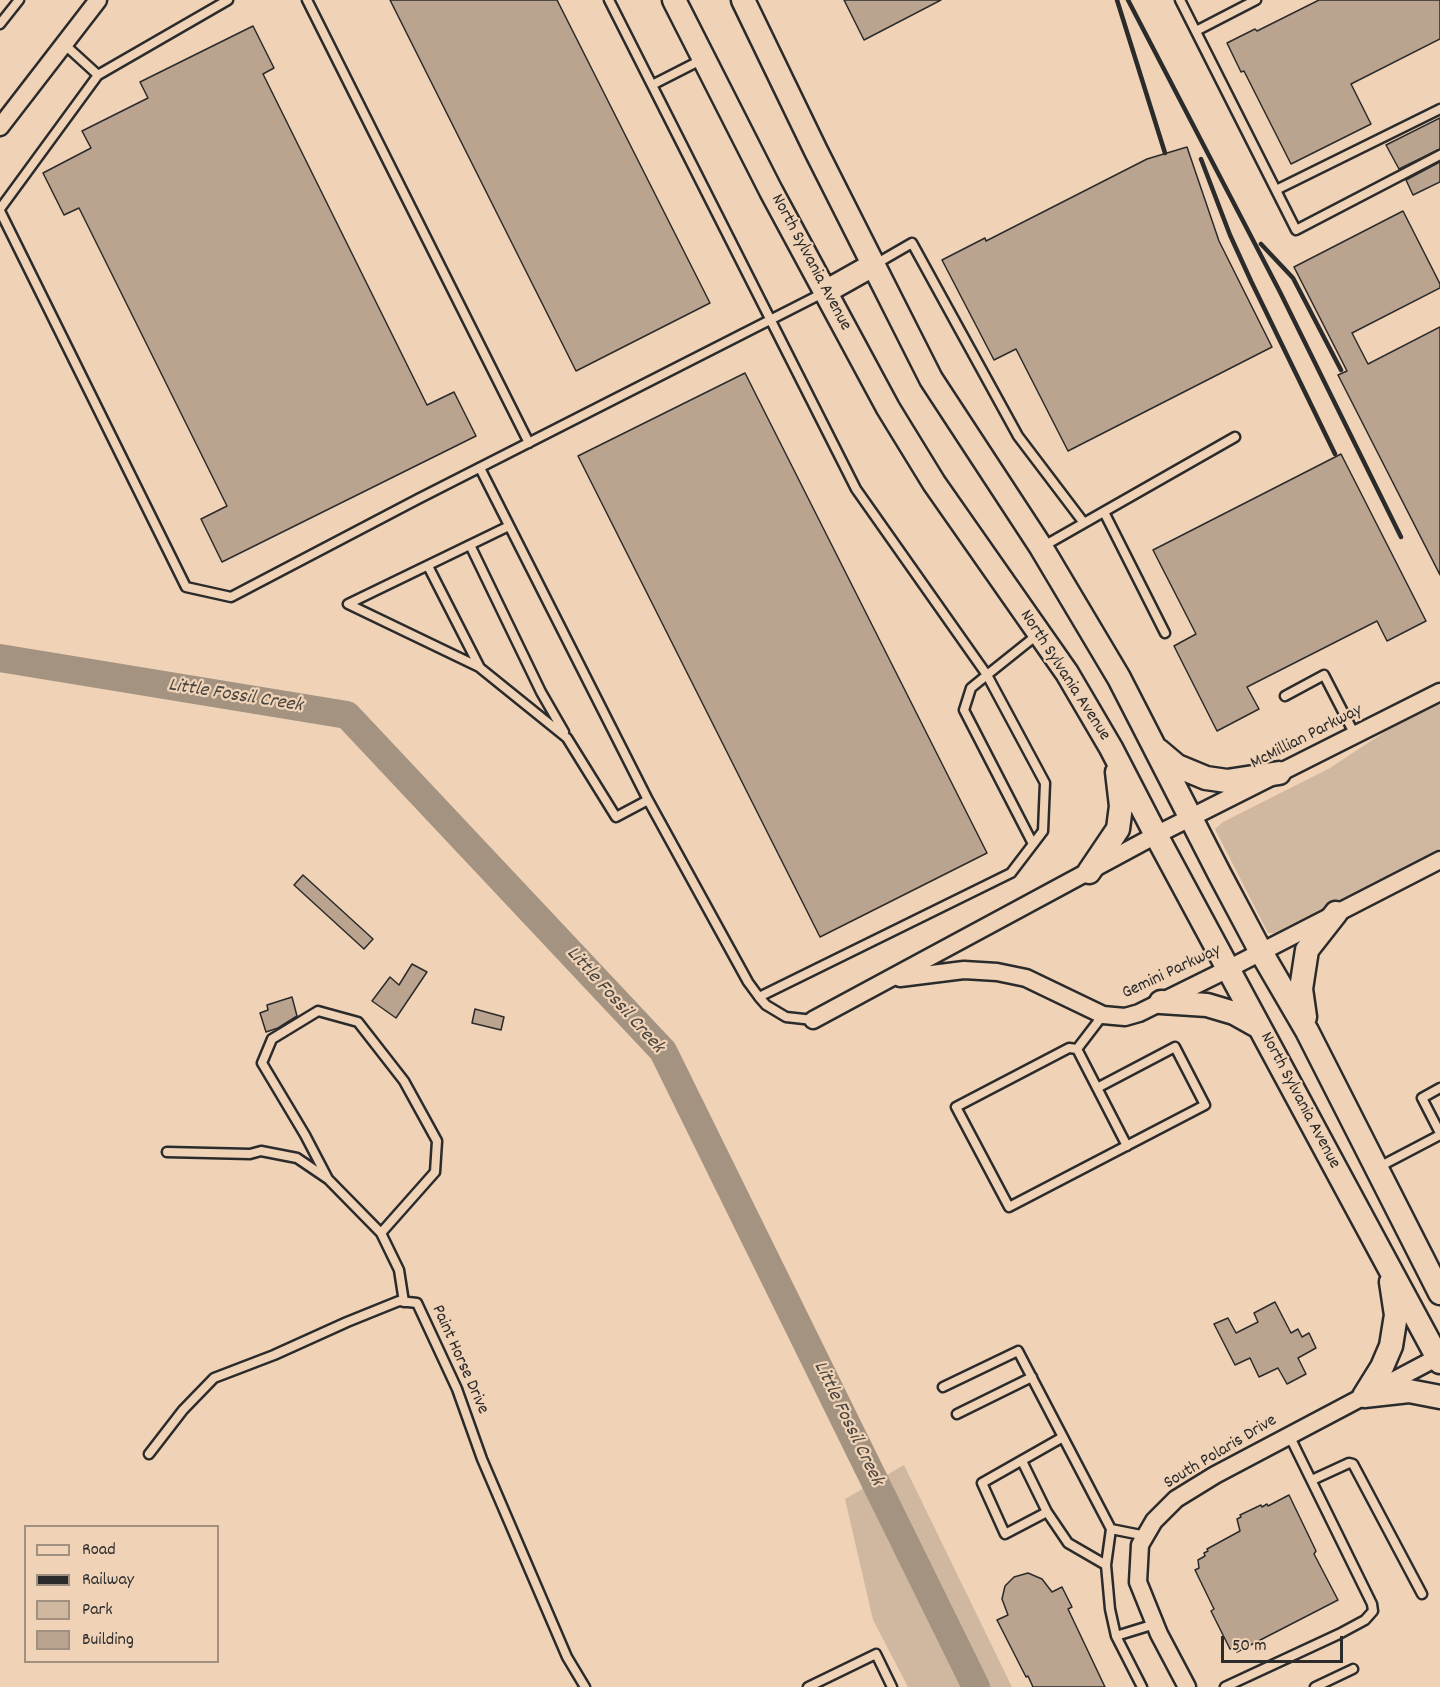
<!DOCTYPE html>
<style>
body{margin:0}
#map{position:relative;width:1440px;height:1687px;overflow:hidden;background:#f0d3b7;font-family:Dekko,sans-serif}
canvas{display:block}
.legend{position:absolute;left:24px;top:1525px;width:195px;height:138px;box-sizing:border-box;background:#f0d3b7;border:2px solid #a1907f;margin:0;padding:8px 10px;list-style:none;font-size:18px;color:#2b2b2b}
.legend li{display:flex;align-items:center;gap:12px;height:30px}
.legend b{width:30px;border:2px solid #a1907f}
.scale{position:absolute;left:1221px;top:1636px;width:122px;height:27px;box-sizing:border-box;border:3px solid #2b2b2b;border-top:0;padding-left:8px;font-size:18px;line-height:21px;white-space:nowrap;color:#2b2b2b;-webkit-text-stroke:4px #f0d3b7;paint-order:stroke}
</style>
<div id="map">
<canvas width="1440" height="1687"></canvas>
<ul class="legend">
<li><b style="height:8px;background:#f0d3b7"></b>Road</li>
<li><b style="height:8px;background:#2b2b2b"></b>Railway</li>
<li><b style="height:16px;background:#d0b8a0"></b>Park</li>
<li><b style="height:16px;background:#baa490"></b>Building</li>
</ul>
<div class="scale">50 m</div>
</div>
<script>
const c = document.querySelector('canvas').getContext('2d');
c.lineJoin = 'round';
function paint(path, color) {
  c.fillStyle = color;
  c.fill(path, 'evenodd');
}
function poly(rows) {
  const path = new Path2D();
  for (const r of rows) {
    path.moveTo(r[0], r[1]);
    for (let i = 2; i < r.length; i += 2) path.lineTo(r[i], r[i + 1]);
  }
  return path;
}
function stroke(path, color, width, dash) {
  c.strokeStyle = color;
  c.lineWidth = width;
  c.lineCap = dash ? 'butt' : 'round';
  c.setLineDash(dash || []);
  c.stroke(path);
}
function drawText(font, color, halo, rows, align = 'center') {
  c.font = font + ' Dekko,sans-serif';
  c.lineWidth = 4.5;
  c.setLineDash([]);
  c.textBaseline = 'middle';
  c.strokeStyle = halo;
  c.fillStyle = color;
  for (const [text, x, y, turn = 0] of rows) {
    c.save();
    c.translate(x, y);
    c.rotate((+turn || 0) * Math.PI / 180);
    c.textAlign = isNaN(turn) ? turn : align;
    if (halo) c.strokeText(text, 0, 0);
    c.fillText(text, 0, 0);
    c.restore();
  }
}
paint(poly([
 [1440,700,1440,848,1274,933,1268,933,1215,829,1223,822,1330,768,1389,729],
 [904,1465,1012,1687,908,1687,873,1620,845,1499]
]), '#d0b8a0');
stroke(poly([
 [0,658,347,715,663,1051,976,1687]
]), '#a49381', 28);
const building = poly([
 [390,0,557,0,710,303,576,371,390,0],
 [844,0,941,0,864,40,844,0],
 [1319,0,1440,0,1440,39,1351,84,1371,124,1291,164,1244,71,1241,72,1227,43,1255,29,1257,31,1319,0],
 [253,26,274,68,263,74,427,405,454,392,476,436,222,562,201,519,227,506,79,208,64,215,43,173,91,148,82,131,148,98,140,82,253,26],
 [1440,118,1440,149,1399,169,1386,145,1440,118],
 [1187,147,1219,241,1272,347,1068,451,1016,349,994,360,942,260,985,238,986,241,1147,159,1187,147],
 [1440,162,1440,182,1413,195,1406,180,1440,162],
 [1403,211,1440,284,1440,288,1352,333,1368,364,1440,327,1440,575,1338,375,1347,371,1294,267,1403,211],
 [745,373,987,853,820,937,578,456,745,373],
 [1341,454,1426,621,1387,641,1377,621,1247,687,1259,709,1217,731,1174,646,1196,634,1153,550,1341,454],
 [303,875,373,939,364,949,294,885,303,875],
 [412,964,427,972,396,1018,372,1001,390,977,399,985,412,964],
 [292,997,297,1016,278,1028,266,1032,260,1013,268,1010,267,1005,292,997],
 [475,1009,504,1017,501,1030,472,1023,475,1009],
 [1275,1302,1291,1333,1298,1329,1302,1337,1309,1333,1316,1348,1298,1358,1306,1374,1287,1384,1278,1368,1259,1377,1250,1358,1235,1365,1214,1324,1228,1318,1236,1333,1258,1322,1254,1313,1275,1302],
 [1289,1495,1316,1551,1314,1554,1338,1600,1237,1652,1234,1648,1230,1649,1211,1611,1214,1609,1195,1570,1199,1568,1198,1560,1205,1556,1204,1553,1208,1551,1207,1549,1240,1531,1237,1519,1241,1517,1240,1515,1261,1505,1262,1507,1267,1504,1268,1506,1289,1495],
 [1028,1573,1042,1579,1052,1592,1062,1587,1072,1607,1068,1609,1105,1687,1033,1687,1028,1676,1026,1677,997,1620,1008,1615,1002,1599,1005,1586,1014,1577,1028,1573]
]);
paint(building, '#baa490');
stroke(building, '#2b2b2b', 1.5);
const lane = poly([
 [307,0,529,443],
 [609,0,856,489,987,675,1037,635],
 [1180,0,1296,230,1440,155],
 [0,24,19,0],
 [1196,31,1256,0],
 [64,44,98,75],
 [652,85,703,59],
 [1276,190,1440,109],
 [0,209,98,75,228,0],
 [0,211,186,587,231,597,418,499,825,292],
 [874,265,912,243,1018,436,1084,523],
 [480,468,648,800,748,982,759,997,1011,873,1043,831,1045,783,987,675,971,688,964,710,1033,844],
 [1104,512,1165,633],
 [509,526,348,604,479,667,567,738,616,817,648,800],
 [470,545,541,692,564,732],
 [1042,547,1235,437],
 [428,566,479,666],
 [1285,696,1324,675,1355,735],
 [759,997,766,1005,786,1017,813,1020],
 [1103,1015,1077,1049,1127,1146],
 [1077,1049,1069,1048,956,1107,1009,1207,1205,1105,1175,1047,1097,1088],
 [1440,1088,1422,1098,1440,1133],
 [167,1152,250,1154,261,1151,297,1158,328,1179,381,1233,399,1270,404,1302],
 [1377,1168,1440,1135],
 [328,1179,305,1135,262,1063,272,1039,318,1011,358,1022,404,1081,437,1141,435,1172,381,1233],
 [943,1387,1018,1351,1111,1529,1106,1565,1110,1609,1116,1636,1142,1687],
 [957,1414,1032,1377],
 [149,1454,183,1410,214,1378,274,1355,347,1322,399,1301,417,1303,457,1389,482,1459,567,1657,585,1687],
 [1022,1461,1047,1512,1068,1543,1106,1565],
 [1312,1480,1349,1463,1353,1464,1422,1594],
 [1047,1512,1005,1534,982,1483,1063,1437],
 [1111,1529,1146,1536],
 [1116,1636,1155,1624],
 [808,1687,876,1654,892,1687],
 [1225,1687,1339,1634,1365,1620,1373,1611,1372,1604,1289,1435],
 [1315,1687,1353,1669]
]);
const street = poly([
 [0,127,98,0],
 [900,978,964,970,997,972,1026,978,1103,1015,1125,1017,1139,1013,1228,969,1440,860],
 [813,1020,1156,835,1440,692],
 [1187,1687,1159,1634,1138,1582,1140,1545,1154,1521,1176,1499,1215,1475,1440,1356]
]);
const secondary = poly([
 [674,0,771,191,888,408,934,483,1067,673,1111,748,1156,835,1440,1362],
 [743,0,816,151,931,379,1041,547,1119,678,1219,873,1261,952,1307,1031,1440,1293],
 [825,292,873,265],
 [1158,750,1177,766,1206,778,1227,781,1279,773],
 [1089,872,1118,829,1121,806,1117,772],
 [1161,1002,1207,1005,1234,1013,1259,1027],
 [1305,1017,1301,989,1307,950,1336,913],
 [1364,1396,1382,1367,1391,1346,1396,1315,1391,1282],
 [1364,1396,1409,1391,1440,1397]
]);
stroke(lane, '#2b2b2b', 13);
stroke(street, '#2b2b2b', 21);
stroke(secondary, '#2b2b2b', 27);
stroke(lane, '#f0d3b7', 8);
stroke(street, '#f0d3b7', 16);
stroke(secondary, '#f0d3b7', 22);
stroke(poly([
 [1117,0,1165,153],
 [1128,0,1280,292,1401,537],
 [1201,159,1230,235,1251,281,1335,454],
 [1261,244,1293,278,1341,370]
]), '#2b2b2b', 4.5);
drawText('18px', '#2b2b2b', '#f0d3b7', [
 ["North Sylvania Avenue",810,263,62],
 ["North Sylvania Avenue",1064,676,57],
 ["McMillian Parkway",1307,738,-27],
 ["Gemini Parkway",1172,973,-25],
 ["North Sylvania Avenue",1299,1101,62],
 ["Paint Horse Drive",459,1360,66],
 ["South Polaris Drive",1221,1453,-31]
]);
drawText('italic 20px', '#494540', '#f0d3b7', [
 ["Little Fossil Creek",235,697,9],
 ["Little Fossil Creek",614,1001,48],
 ["Little Fossil Creek",847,1424,64]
]);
</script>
